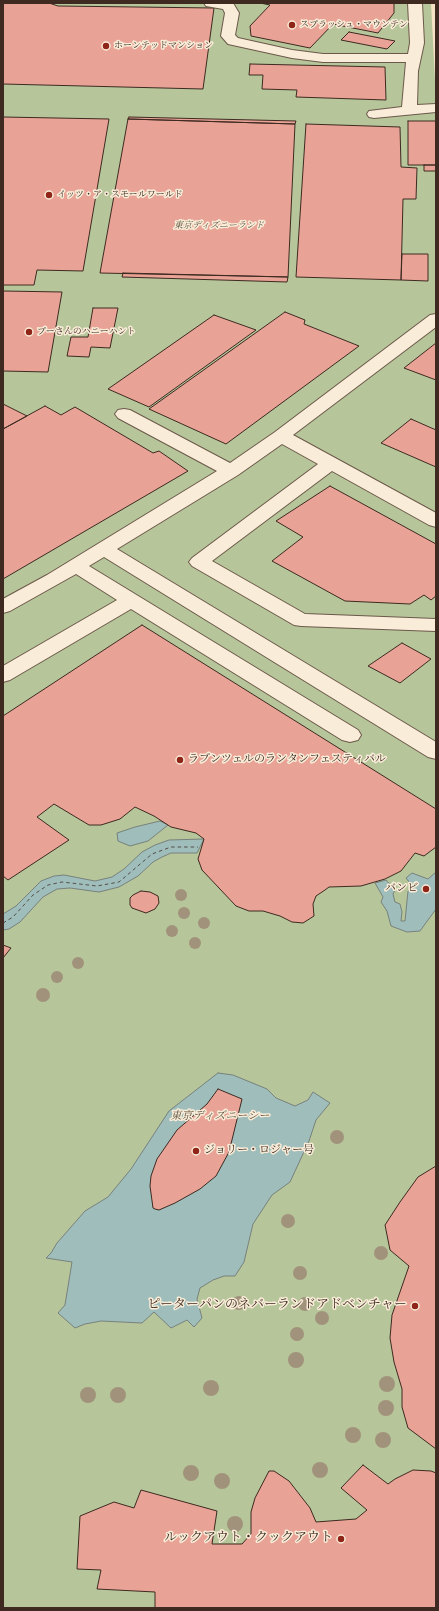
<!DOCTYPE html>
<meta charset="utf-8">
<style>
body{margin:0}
#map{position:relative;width:439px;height:1611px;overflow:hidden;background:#f6e3c5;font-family:Vollkorn,serif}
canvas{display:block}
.frame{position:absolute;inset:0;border:4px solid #3e2a21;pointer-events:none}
</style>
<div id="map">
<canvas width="439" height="1611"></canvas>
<div class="frame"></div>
</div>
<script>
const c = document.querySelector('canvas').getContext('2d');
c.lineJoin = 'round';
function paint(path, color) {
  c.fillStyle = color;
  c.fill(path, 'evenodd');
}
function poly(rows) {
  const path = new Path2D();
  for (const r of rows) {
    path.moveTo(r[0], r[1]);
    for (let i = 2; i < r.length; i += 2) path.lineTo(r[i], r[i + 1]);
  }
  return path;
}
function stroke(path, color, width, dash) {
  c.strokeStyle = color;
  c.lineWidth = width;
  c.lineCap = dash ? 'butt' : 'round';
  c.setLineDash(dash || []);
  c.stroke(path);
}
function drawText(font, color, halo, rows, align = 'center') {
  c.font = font + ' Vollkorn,"Noto Serif JP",serif';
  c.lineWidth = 3;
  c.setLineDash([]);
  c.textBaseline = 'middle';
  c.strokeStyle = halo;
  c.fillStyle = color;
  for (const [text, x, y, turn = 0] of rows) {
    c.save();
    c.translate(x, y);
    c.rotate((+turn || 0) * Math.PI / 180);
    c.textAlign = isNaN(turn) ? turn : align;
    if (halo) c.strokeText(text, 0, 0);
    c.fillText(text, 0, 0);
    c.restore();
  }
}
paint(poly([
 [3,3,431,3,436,100,436,1608,3,1608]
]), '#b6c59a');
const water = poly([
 [160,821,168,825,148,841,130,846,118,841,117,833,135,827,160,821],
 [204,839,197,853,171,853,162,857,153,862,138,876,119,887,99,892,70,888,57,889,43,897,20,922,9,929,3,930,3,914,16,906,41,881,54,876,64,875,95,881,112,877,124,869,142,852,155,845,169,840,204,839],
 [436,872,436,909,420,931,407,932,391,926,387,911,381,902,383,897,375,883,386,880,395,890,393,894,395,902,400,904,402,912,401,921,405,921,408,891,413,887,406,878,412,873,428,879,436,872],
 [218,1073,233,1075,267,1089,276,1098,295,1106,308,1100,313,1092,330,1103,316,1120,309,1141,290,1182,272,1195,253,1224,244,1262,235,1276,224,1276,213,1280,200,1288,197,1299,202,1318,194,1327,187,1320,171,1328,154,1312,142,1323,101,1321,85,1324,75,1328,58,1313,65,1305,72,1262,46,1258,51,1253,57,1243,85,1211,108,1197,131,1169,169,1111,218,1073]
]);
paint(water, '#9ebdbb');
stroke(water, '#78827d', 1);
stroke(poly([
 [3,923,13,917,33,895,48,885,62,882,97,886,119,882,152,854,171,847,198,847]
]), '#564f48', 1, [3.5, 3]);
const building = poly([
 [3,3,49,3,58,6,214,8,203,89,3,84,3,3],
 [260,3,394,3,394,13,378,33,333,24,310,48,251,36,250,26,270,5,260,3],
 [349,32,395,41,387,49,341,40,349,32],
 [250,64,385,67,386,100,296,97,297,90,262,89,263,75,249,75,250,64],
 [3,117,109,119,83,271,37,270,34,285,3,285,3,117],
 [129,117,296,121,295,124,128,119,129,117],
 [128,119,295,124,288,277,100,273,128,119],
 [408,121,436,121,436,165,408,165,408,121],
 [306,124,400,127,401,167,417,168,416,199,403,199,401,280,296,277,306,124],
 [424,165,436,165,436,171,424,171,424,165],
 [402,254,428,254,428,281,401,280,402,254],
 [123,273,288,277,287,282,122,277,123,273],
 [3,291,62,292,48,372,3,371,3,291],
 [93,308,118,308,110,348,91,347,89,357,67,356,71,337,88,337,93,308],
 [285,312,305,320,304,324,359,346,226,444,149,409,285,312],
 [214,315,256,330,149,407,108,389,214,315],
 [436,343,436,380,404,368,436,343],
 [3,404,27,416,3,429,3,404],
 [45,406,61,415,75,407,153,453,159,451,188,471,3,579,3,429,45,406],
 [411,419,436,430,436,467,381,443,411,419],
 [330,486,436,544,436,596,431,600,424,595,410,604,345,601,272,561,303,537,276,521,330,486],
 [142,625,436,809,436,847,424,856,415,853,401,871,385,879,361,886,329,887,325,890,316,896,313,904,314,916,303,923,292,922,280,916,263,911,249,911,236,906,202,870,198,859,204,839,196,833,171,827,154,816,135,807,120,819,101,825,89,825,54,804,37,817,69,840,8,880,3,876,3,716,142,625],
 [402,643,431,659,400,683,368,666,402,643],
 [141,891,150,892,158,896,159,903,155,909,146,913,132,908,130,905,130,898,133,895,141,891],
 [3,945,11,948,3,958,3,945],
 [218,1089,242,1099,229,1152,216,1176,200,1189,175,1203,159,1210,155,1209,153,1208,150,1186,151,1176,157,1159,177,1130,207,1104,218,1089],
 [436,1166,436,1449,408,1428,402,1407,402,1389,394,1362,390,1338,392,1315,409,1266,390,1250,385,1225,400,1202,418,1177,436,1166],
 [363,1465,388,1484,395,1479,413,1470,431,1471,436,1473,436,1608,155,1608,155,1592,97,1589,101,1570,77,1569,80,1516,114,1502,134,1508,141,1490,217,1511,212,1544,242,1544,251,1534,251,1512,255,1498,269,1471,274,1471,289,1481,310,1508,316,1522,356,1519,367,1510,341,1488,363,1465]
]);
paint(building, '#e9a396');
stroke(building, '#3e2a21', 1);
const lane = poly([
 [204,3,233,3,239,13,235,35,238,38,292,50,323,54,408,54,410,43,408,3,422,3,424,43,418,71,417,105,436,104,436,112,374,118,369,117,367,114,369,111,402,107,406,62,323,62,292,58,228,44,221,36,225,13,223,9,206,6,204,3],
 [436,314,436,327,293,435,436,513,436,527,429,525,332,471,212,561,305,614,436,619,436,631,301,626,294,625,192,566,189,562,192,558,318,464,282,444,238,475,117,549,436,742,436,759,428,757,104,557,89,566,358,730,361,735,358,740,350,742,342,740,131,609,10,680,3,682,3,666,117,600,76,574,10,611,3,613,3,599,47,575,217,471,118,418,115,414,118,410,124,409,130,410,230,463,275,432,430,315,436,314]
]);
stroke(lane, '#6c584a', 2);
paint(lane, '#f9edd9');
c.fillStyle = '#a1937b';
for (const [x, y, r] of [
 [181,895,6],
 [184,913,6],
 [204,923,6],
 [172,931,6],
 [195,943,6],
 [78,963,6],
 [57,977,6],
 [43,995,7],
 [337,1137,7],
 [288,1221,7],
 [381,1253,7],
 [300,1273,7],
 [239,1303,7],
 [305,1304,7],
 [322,1318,7],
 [297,1334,7],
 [296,1360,8],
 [387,1384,8],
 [211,1388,8],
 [88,1395,8],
 [118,1395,8],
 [386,1408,8],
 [353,1435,8],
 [383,1440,8],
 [320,1470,8],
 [191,1473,8],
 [222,1481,8],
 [235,1524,8]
]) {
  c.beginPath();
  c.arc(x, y, r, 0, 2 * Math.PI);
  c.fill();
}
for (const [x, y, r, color] of [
 [292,25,4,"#8f2418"],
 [106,46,4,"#8f2418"],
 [49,195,4,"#8f2418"],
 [29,332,4,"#8f2418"],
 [180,760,4,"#8f2418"],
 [426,889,4,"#8f2418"],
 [196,1151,4,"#8f2418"],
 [415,1306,4,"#8f2418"],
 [341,1539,4,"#8f2418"]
]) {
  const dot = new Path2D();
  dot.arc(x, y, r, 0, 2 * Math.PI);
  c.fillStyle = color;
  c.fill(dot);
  stroke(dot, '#f9edd9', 1.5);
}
drawText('9px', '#3e2a21', '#f9edd9', [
 ["スプラッシュ・マウンテン",300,25],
 ["ホーンテッドマンション",114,46],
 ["イッツ・ア・スモールワールド",57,195],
 ["プーさんのハニーハント",37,332]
], 'left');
drawText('italic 9px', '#5c513f', '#f9edd9', [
 ["東京ディズニーランド",219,226]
]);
drawText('11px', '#3e2a21', '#f9edd9', [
 ["ラプンツェルのランタンフェスティバル",188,760],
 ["バンビ",418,889,"right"],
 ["ジョリー・ロジャー号",204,1151]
], 'left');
drawText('italic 11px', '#5c513f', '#f9edd9', [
 ["東京ディズニーシー",220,1117]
]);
drawText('13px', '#3e2a21', '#f9edd9', [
 ["ピーターパンのネバーランドアドベンチャー",407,1306],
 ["ルックアウト・クックアウト",333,1539]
], 'right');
</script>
